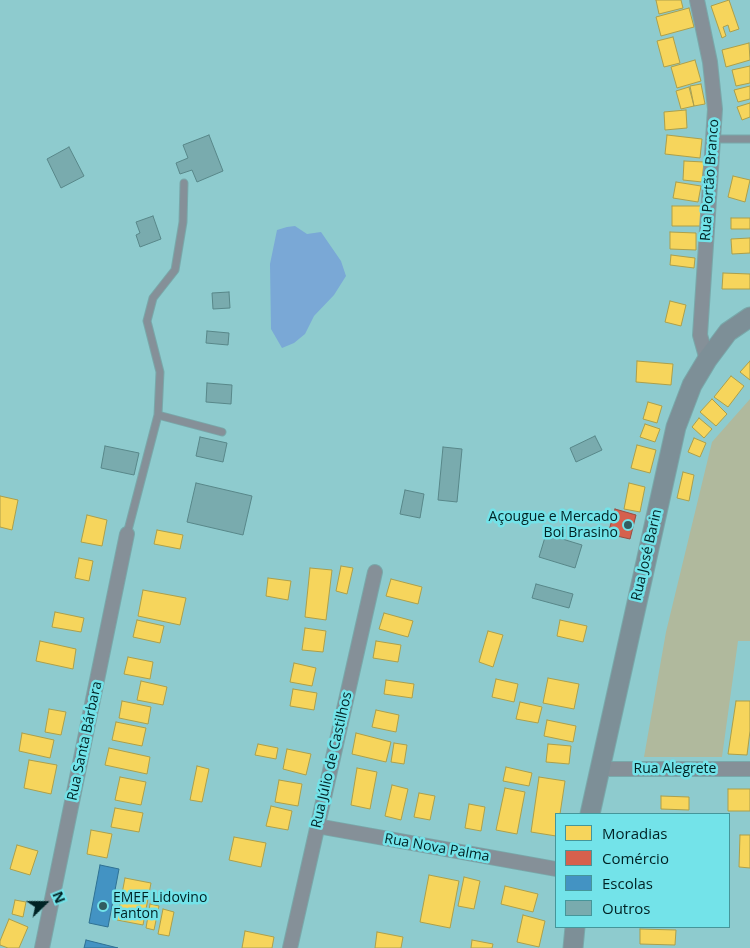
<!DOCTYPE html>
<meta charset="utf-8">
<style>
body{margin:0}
#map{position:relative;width:750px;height:948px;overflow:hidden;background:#8ecbce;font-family:"Open Sans",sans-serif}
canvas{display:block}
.legend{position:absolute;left:555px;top:813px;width:175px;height:115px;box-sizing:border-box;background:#73e3e9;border:1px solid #45969a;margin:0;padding:6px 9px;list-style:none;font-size:15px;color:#002224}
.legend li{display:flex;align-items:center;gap:10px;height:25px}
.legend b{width:25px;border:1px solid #45969a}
.north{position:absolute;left:20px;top:878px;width:50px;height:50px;-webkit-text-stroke:4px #73e3e9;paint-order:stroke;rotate:68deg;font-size:14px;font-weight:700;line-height:20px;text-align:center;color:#002224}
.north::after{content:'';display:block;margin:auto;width:18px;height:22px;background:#002224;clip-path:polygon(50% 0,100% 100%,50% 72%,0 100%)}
</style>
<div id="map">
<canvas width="750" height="948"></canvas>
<ul class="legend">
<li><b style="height:14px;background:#f6d55c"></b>Moradias</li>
<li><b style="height:14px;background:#d6604d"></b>Comércio</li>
<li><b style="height:14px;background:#4393c3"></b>Escolas</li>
<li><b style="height:14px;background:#79abae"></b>Outros</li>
</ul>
<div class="north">N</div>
</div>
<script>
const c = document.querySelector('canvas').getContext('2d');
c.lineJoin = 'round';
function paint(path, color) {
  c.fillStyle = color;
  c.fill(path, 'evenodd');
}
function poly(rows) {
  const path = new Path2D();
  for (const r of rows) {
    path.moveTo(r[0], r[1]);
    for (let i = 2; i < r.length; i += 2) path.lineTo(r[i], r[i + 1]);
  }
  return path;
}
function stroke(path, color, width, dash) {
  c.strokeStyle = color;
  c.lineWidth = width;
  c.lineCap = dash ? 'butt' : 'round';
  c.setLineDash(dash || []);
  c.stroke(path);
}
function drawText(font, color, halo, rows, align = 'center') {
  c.font = font + ' "Open Sans",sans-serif';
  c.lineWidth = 5;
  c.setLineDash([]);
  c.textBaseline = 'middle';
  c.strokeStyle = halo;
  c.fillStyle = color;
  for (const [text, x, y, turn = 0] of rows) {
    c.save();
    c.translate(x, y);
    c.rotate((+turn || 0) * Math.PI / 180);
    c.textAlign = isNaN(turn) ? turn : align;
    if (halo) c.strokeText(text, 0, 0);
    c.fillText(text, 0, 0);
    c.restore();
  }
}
paint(poly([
 [750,399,750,641,738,641,722,757,644,757,666,632,712,442]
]), '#b0b99d');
paint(poly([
 [295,226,307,234,321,232,341,261,346,276,334,295,314,316,305,334,294,343,282,348,271,329,270,264,277,230,287,227]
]), '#7aa8d6');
const homes = poly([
 [656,0,681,0,683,8,659,14,656,0],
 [729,0,739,29,730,32,728,25,723,27,726,36,722,38,711,6,729,0],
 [689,8,694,27,661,36,656,17,689,8],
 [673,37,680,63,664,67,657,41,673,37],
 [749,43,750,60,726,67,722,50,749,43],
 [695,60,701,81,677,88,671,67,695,60],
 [750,66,750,83,736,86,732,70,750,66],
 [701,84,705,104,694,106,690,86,701,84],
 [750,86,750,99,738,102,734,90,750,86],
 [689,87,694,106,681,109,676,91,689,87],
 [750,103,750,117,742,120,737,107,750,103],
 [686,110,687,128,665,130,664,112,686,110],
 [667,135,702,139,700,158,665,154,667,135],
 [684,161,704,162,702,182,683,180,684,161],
 [733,176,750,180,745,202,728,197,733,176],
 [676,182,701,186,698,202,673,198,676,182],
 [672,206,701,206,701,226,672,226,672,206],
 [731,218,750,218,750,229,731,229,731,218],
 [670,232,696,233,696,250,670,249,670,232],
 [750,238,750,253,732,254,731,239,750,238],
 [671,255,695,258,694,268,670,265,671,255],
 [723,273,750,274,750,289,722,289,723,273],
 [670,301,686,305,681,326,665,322,670,301],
 [637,361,673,364,671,385,636,382,637,361],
 [750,361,750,380,740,372,750,361],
 [731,376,744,386,728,407,714,397,731,376],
 [712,399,727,414,716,426,700,412,712,399],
 [648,402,662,406,657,423,643,419,648,402],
 [699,418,712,429,704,438,692,427,699,418],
 [645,424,660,429,655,442,640,437,645,424],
 [694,438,706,443,700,457,688,452,694,438],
 [637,445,656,450,650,473,631,468,637,445],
 [683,472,694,475,689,501,677,498,683,472],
 [629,483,645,487,640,512,624,509,629,483],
 [0,496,18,500,12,530,0,527,0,496],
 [87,515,107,520,102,546,81,542,87,515],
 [157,530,183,535,180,549,154,544,157,530],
 [79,558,93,561,89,581,75,578,79,558],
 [341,566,353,568,347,594,336,591,341,566],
 [310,568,332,570,326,620,305,617,310,568],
 [268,578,291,581,288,600,266,596,268,578],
 [391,579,422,587,418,604,386,596,391,579],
 [143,590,186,598,180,625,138,616,143,590],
 [55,612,84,618,81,632,52,627,55,612],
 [384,613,413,621,408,637,379,629,384,613],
 [137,620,164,626,160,643,133,637,137,620],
 [560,620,587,626,583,642,557,636,560,620],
 [305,628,326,631,323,652,302,650,305,628],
 [488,631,503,635,493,667,479,662,488,631],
 [40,641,76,649,73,669,36,661,40,641],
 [376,641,401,645,398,662,373,658,376,641],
 [128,657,153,662,150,679,124,674,128,657],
 [294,663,316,668,312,686,290,682,294,663],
 [548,678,579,684,574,709,543,703,548,678],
 [496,679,518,684,514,702,492,697,496,679],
 [386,680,414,684,412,698,384,694,386,680],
 [141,681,167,687,163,705,137,700,141,681],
 [293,689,317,693,314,710,290,706,293,689],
 [122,701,151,707,148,724,119,718,122,701],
 [736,701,750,701,750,731,747,755,728,754,736,701],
 [520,702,542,707,538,723,516,719,520,702],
 [49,709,66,712,61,735,45,732,49,709],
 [376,710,399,715,396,732,372,727,376,710],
 [547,720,576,726,573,742,544,736,547,720],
 [116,722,146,728,142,746,112,740,116,722],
 [22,733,54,740,50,758,19,751,22,733],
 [356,733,391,742,386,762,352,754,356,733],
 [394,743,407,745,404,764,391,762,394,743],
 [258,744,278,748,276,759,255,755,258,744],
 [548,744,571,746,569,764,546,762,548,744],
 [109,748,150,757,147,774,105,765,109,748],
 [287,749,311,754,306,775,283,769,287,749],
 [29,760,57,765,51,794,24,788,29,760],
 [197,766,209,769,202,802,190,800,197,766],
 [506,767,532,773,529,786,503,781,506,767],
 [357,768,377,772,370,809,351,805,357,768],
 [120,777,146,782,141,805,115,800,120,777],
 [539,777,565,781,560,814,556,814,556,836,531,832,539,777],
 [279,780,302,784,298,806,275,802,279,780],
 [392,785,408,789,401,820,385,816,392,785],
 [505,788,525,792,517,834,496,830,505,788],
 [728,789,750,789,750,811,728,811,728,789],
 [419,793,435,796,430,820,414,817,419,793],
 [661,796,689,797,689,810,661,809,661,796],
 [469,804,485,807,481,831,465,828,469,804],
 [271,806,292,811,288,830,266,826,271,806],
 [115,808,143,813,139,832,111,827,115,808],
 [91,830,112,834,107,858,87,854,91,830],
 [740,835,750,835,750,868,739,867,740,835],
 [234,837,266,843,261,867,229,860,234,837],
 [17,845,38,851,30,875,10,869,17,845],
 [429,875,459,881,450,928,420,922,429,875],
 [464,877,480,881,474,909,458,906,464,877],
 [125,878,151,883,143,925,117,920,125,878],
 [505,886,538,894,533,912,501,904,505,886],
 [15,900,26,902,23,917,12,914,15,900],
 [150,904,159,906,154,930,146,928,150,904],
 [163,909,174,912,169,936,158,934,163,909],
 [523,915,545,921,539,947,517,942,523,915],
 [9,919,28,927,19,948,8,948,0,945,0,941,9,919],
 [640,929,676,930,675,945,640,944,640,929],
 [245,931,274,937,272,948,242,948,245,931],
 [377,932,403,937,401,948,375,948,377,932],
 [472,940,493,944,492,948,471,948,472,940]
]);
paint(homes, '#f6d55c');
stroke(homes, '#ac9f4b', 1);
const shops = poly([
 [615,509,636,515,630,539,608,534,615,509]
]);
paint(shops, '#d6604d');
stroke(shops, '#964d41', 1);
const schools = poly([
 [100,865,119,869,108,927,89,923,100,865],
 [86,940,118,948,84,948,86,940]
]);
paint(schools, '#4393c3');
stroke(schools, '#2f7193', 1);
const building = poly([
 [209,135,223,171,197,182,192,170,180,174,176,163,188,158,183,145,209,135],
 [69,147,84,176,61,188,47,159,69,147],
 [153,216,161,239,140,247,136,235,140,233,136,222,153,216],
 [229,292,230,308,213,309,212,293,229,292],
 [207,331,229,333,228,345,206,343,207,331],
 [207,383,232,385,231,404,206,402,207,383],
 [595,436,602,450,576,462,570,448,595,436],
 [200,437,227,443,223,462,196,456,200,437],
 [105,446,139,453,134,475,101,468,105,446],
 [443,447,462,449,457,502,438,500,443,447],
 [196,483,252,496,243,535,187,522,196,483],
 [405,490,424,494,420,518,400,514,405,490],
 [546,534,582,545,575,568,539,557,546,534],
 [536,584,573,594,569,608,532,598,536,584]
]);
paint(building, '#79abae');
stroke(building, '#588789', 1);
const service = poly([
 [712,139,750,139],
 [158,415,222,432],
 [127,534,158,415,160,372,147,321,153,298,175,270,183,222,184,183]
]);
const minor = poly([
 [697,0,710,62,715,109,700,335,707,360],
 [600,769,750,769],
 [317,826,556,869],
 [42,948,127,534],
 [290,948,375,572]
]);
const secondary = poly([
 [590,814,676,427,692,385,707,360,728,332,750,317],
 [573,948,575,927]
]);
stroke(service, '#79a8aa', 9);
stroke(minor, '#79a8aa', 16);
stroke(secondary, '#79a8aa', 21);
stroke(service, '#859098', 7);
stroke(minor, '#859098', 14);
stroke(secondary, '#7d8f97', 19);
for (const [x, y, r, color] of [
 [628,525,5,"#325d60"],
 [103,906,5,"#325d60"]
]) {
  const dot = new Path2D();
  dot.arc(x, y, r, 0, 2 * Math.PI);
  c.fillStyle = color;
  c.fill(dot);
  stroke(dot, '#73e3e9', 2);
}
drawText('14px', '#002224', '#73e3e9', [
 ["Rua Portão Branco",710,180,-86],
 ["Rua José Barin",647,555,-77],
 ["Rua Santa Bárbara",85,741,-78],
 ["Rua Júlio de Castilhos",332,760,-77],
 ["Rua Alegrete",675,769],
 ["Rua Nova Palma",437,848,10]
]);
drawText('14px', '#002224', '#73e3e9', [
 ["Açougue e Mercado",618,517],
 ["Boi Brasino",618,533],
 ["EMEF Lidovino",113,898,"left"],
 ["Fanton",113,914,"left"]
], 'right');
</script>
